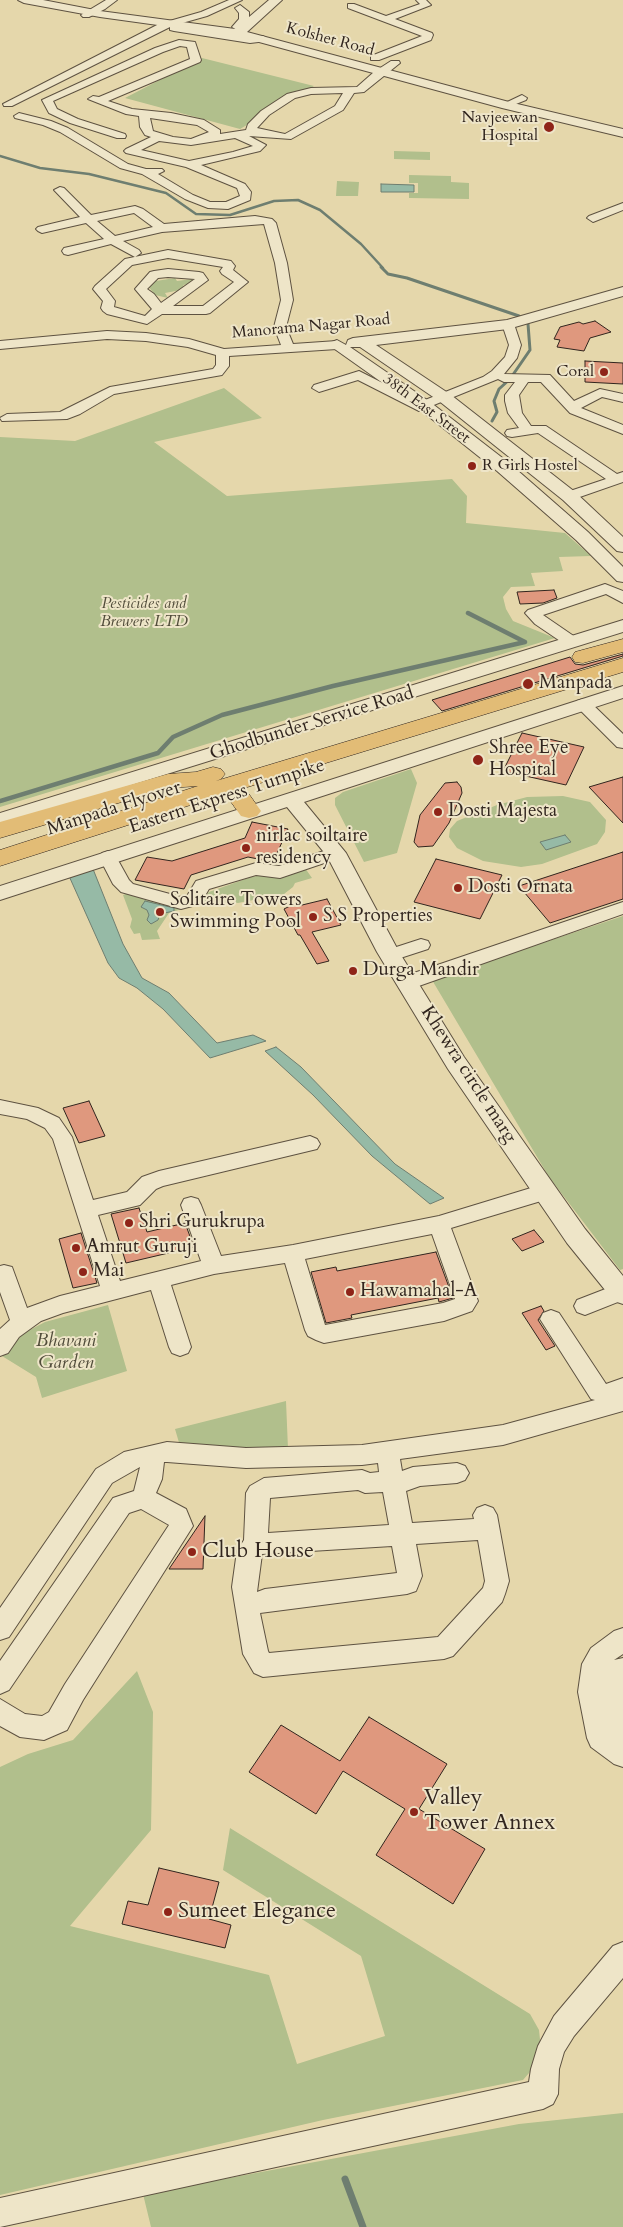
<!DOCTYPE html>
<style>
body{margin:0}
canvas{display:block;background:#e5d7ab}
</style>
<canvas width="623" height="2227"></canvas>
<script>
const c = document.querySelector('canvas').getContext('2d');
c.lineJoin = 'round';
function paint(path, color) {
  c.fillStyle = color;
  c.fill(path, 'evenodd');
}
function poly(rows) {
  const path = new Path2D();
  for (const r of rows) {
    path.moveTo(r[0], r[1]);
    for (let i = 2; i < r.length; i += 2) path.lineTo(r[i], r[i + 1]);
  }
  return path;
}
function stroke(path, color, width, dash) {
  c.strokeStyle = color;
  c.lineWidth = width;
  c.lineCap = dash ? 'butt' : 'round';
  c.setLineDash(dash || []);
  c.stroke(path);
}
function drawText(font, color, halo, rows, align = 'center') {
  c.font = font + ' Cardo,serif';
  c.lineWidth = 4;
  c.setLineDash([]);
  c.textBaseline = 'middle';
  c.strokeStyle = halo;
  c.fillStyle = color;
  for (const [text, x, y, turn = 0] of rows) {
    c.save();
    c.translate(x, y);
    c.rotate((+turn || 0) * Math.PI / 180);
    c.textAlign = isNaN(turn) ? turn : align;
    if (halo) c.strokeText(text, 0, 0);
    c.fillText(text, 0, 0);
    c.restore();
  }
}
paint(poly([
 [202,58,314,86,240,129,125,98],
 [394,151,430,152,430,160,394,159],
 [409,175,451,176,451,182,469,183,469,199,409,198,409,193,418,193,418,183,409,183],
 [337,181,359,182,358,196,336,196],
 [175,278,177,281,192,279,195,283,183,285,186,289,165,293,168,298,155,295,148,286,156,281],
 [224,388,262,418,154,442,227,496,452,479,467,496,466,523,565,533,591,556,559,557,563,571,531,573,535,586,511,587,503,597,506,609,513,621,555,638,0,807,0,437,75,441],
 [411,769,417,783,397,853,364,862,335,805,335,798,343,792],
 [563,796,590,802,606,820,605,832,597,844,542,864,521,867,483,861,457,848,449,837,450,829,457,821,497,805,527,797],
 [305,868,312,878,295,883,293,887,284,894,238,903,206,901,169,913,157,931,160,939,142,940,140,933,134,934,130,927,132,919,123,895,132,892,202,900,209,892,251,877],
 [623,916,623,1269,620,1270,549,1177,432,980],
 [108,1305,127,1371,42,1398,36,1377,2,1356,24,1333,45,1322],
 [286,1401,288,1449,222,1449,180,1446,175,1429],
 [137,1671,153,1712,151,1830,70,1926,269,1975,297,2064,385,2036,361,1956,223,1870,230,1828,530,2014,539,2030,541,2049,535,2066,523,2080,323,2120,0,2195,0,1767,28,1754,73,1740],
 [623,2113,623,2227,151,2227,143,2194,519,2124]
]), '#b1bf8c');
const water = poly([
 [381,184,414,185,414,192,381,192,381,184],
 [565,835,571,842,546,850,540,842,565,835],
 [93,869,123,944,142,978,169,993,217,1043,253,1035,266,1041,210,1058,163,1009,137,988,119,978,108,963,69,876,93,869],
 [145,901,174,908,174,911,160,914,158,920,151,924,147,920,149,915,147,910,141,907,145,901],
 [276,1047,301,1067,395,1164,444,1198,430,1204,372,1156,313,1095,265,1051,276,1047]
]);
paint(water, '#96baa6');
stroke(water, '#6e7e70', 1);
stroke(poly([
 [0,156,40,168,89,174,166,193,196,214,230,215,274,201,298,200,320,210,361,244,383,268]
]), '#6e7e70', 2.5);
stroke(poly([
 [381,267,388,274,407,278,519,316],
 [492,421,497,412,494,401,499,389,510,379,530,350,528,324]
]), '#6e7e70', 3);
stroke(poly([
 [0,801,158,753,173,737,222,715,333,686,525,642,468,613]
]), '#6e7e70', 4.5);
stroke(poly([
 [345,2179,363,2227]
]), '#6e7e70', 7);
const building = poly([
 [595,321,611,332,590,338,584,351,557,347,560,340,554,339,560,327,579,322,583,324,595,321],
 [585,361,623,363,623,384,585,382,585,361],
 [554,590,557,598,543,603,520,604,517,592,554,590],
 [623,654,623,656,442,711,432,700,570,657,575,664,583,665,623,654],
 [522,733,584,747,566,785,503,771,522,733],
 [623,777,623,823,589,787,623,777],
 [457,782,461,787,462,793,449,823,433,846,418,847,414,842,420,815,445,783,457,782],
 [252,822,288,829,273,862,248,857,191,875,184,889,135,880,147,857,172,861,245,838,252,822],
 [623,852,623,899,550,923,519,886,623,852],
 [436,859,502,875,480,919,414,902,436,859],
 [327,899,341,925,312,932,329,961,317,964,300,935,298,935,284,909,296,903,298,906,327,899],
 [89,1101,105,1136,79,1143,63,1108,89,1101],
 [139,1208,147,1232,185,1223,194,1247,126,1263,111,1214,139,1208],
 [534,1230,544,1242,522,1251,512,1239,534,1230],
 [81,1233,97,1283,73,1288,59,1239,81,1233],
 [436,1252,453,1298,439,1302,438,1298,351,1315,352,1318,326,1323,311,1272,336,1267,337,1271,436,1252],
 [541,1306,544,1311,538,1320,555,1346,546,1350,522,1313,541,1306],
 [205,1516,203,1569,169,1569,205,1516],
 [369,1717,447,1764,419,1809,485,1849,453,1904,376,1855,405,1809,343,1771,316,1814,249,1772,281,1725,340,1761,369,1717],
 [159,1868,219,1882,209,1919,231,1925,225,1948,122,1924,128,1901,148,1905,159,1868]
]);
paint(building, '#df987e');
stroke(building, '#31251e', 1);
const minor = poly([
 [106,0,117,0,105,9,89,17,83,17,81,15,106,0],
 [229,0,242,0,207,16,175,25,250,37,263,36,268,39,267,41,250,43,174,31,170,30,170,27,12,106,4,106,3,104,159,24,201,12,229,0],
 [416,0,426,0,431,5,395,19,432,33,433,35,431,40,379,60,371,60,371,56,422,36,348,8,348,4,354,4,386,16,420,4,416,0],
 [240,5,249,12,249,20,240,29,237,30,232,27,239,19,239,13,235,8,240,5],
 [179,40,195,42,201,60,200,62,108,101,132,109,171,113,204,120,220,130,220,134,246,130,248,124,261,111,287,94,311,88,357,87,374,72,391,61,399,61,400,63,364,92,354,93,343,110,291,139,249,136,266,145,260,151,201,165,245,184,251,192,250,200,228,209,208,208,185,199,142,174,120,168,60,132,43,125,15,118,14,116,19,113,51,121,68,128,128,164,146,169,162,169,164,171,158,174,193,195,210,202,226,202,240,196,237,188,186,167,126,153,124,151,126,149,151,137,145,135,140,127,139,116,126,114,88,99,93,96,99,97,190,59,187,47,180,46,163,52,53,101,57,109,78,119,125,134,126,136,125,138,117,138,70,123,49,113,42,100,155,48,179,40],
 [343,93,335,106,285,134,257,128,269,115,295,98,311,94,343,93],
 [150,118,197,125,209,132,191,139,173,137,153,131,150,118],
 [235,138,253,146,233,152,189,161,141,150,159,141,191,145,235,138],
 [522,95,527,98,526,100,506,108,501,105,522,95],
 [60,187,64,188,91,215,135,206,143,209,164,224,255,216,272,219,276,223,287,263,293,300,286,327,293,344,337,341,343,345,337,349,229,356,229,366,222,375,114,394,80,414,67,419,2,421,0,418,7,414,60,412,110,387,213,369,216,365,216,355,188,347,146,341,107,339,0,349,0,341,107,331,146,333,189,339,224,349,281,345,274,327,281,300,275,263,264,224,162,232,123,241,139,250,141,253,135,257,111,244,68,255,64,254,62,251,64,248,104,239,86,223,42,233,38,231,36,229,38,227,80,217,54,190,60,187],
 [134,213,153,227,115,236,97,221,134,213],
 [623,203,623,210,593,222,587,218,589,216,623,203],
 [168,250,231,261,235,266,233,270,248,282,210,313,206,314,162,314,147,324,107,314,103,311,101,308,103,301,93,289,95,286,125,259,168,250],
 [168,258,223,267,220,271,222,274,234,282,203,306,173,306,208,280,203,273,199,272,168,269,154,271,150,272,135,289,152,309,145,316,114,307,115,301,106,289,132,265,168,258],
 [168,277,195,279,161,303,154,294,147,289,158,278,168,277],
 [508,320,514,324,521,345,517,358,504,374,550,375,574,401,600,389,623,394,623,402,602,397,581,408,623,425,623,434,570,413,541,382,528,382,519,395,522,413,531,426,546,426,617,474,623,472,623,482,574,499,564,499,562,496,564,493,606,479,538,433,512,437,507,436,505,433,507,430,519,428,508,413,505,401,505,395,515,382,504,382,498,379,419,411,358,380,319,392,312,388,314,385,359,371,420,402,483,377,492,371,505,357,509,345,502,324,508,320],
 [605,584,623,591,623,603,606,594,543,615,578,639,580,642,578,645,566,645,535,624,525,613,528,610,605,584],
 [583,699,589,701,623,734,623,748,617,747,577,707,575,704,577,701,583,699],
 [336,847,342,849,345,853,342,857,280,878,256,875,209,889,200,904,181,909,121,892,113,884,99,857,102,853,108,851,114,853,129,880,133,884,181,897,187,896,196,881,256,863,279,866,336,847],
 [623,902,623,914,416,987,409,988,402,987,400,982,402,977,623,902],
 [421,939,428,941,430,945,428,949,391,961,384,959,382,955,384,951,421,939],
 [0,1100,38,1108,59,1118,72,1137,93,1200,127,1192,142,1177,159,1171,310,1136,317,1139,320,1144,317,1149,163,1186,156,1189,140,1205,98,1215,120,1281,201,1261,181,1205,184,1199,191,1197,198,1199,201,1205,221,1256,293,1245,439,1216,544,1184,551,1186,554,1192,551,1198,451,1228,478,1301,472,1311,444,1321,324,1343,316,1340,308,1336,305,1330,285,1263,214,1274,171,1285,191,1347,188,1353,180,1356,172,1353,169,1347,151,1290,63,1313,41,1321,19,1337,8,1353,0,1356,0,1329,10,1320,0,1292,0,1266,4,1265,12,1267,27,1308,60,1296,100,1286,53,1139,45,1128,27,1119,0,1114,0,1100],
 [432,1234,455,1299,443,1303,325,1325,305,1259,432,1234],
 [621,1283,623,1284,623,1300,585,1315,577,1312,574,1306,577,1300,621,1283],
 [551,1310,559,1313,606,1384,623,1378,623,1411,503,1445,400,1459,402,1471,413,1467,457,1463,465,1466,469,1473,465,1480,457,1483,420,1486,406,1491,412,1523,474,1519,473,1515,477,1508,485,1505,493,1508,497,1515,509,1581,505,1594,502,1602,453,1656,444,1659,263,1677,254,1673,243,1654,232,1587,237,1551,244,1540,246,1493,250,1486,264,1478,362,1470,370,1473,379,1472,378,1463,362,1465,246,1468,167,1462,164,1462,162,1479,156,1493,186,1509,193,1526,83,1700,67,1730,44,1740,20,1737,0,1726,0,1699,25,1714,42,1716,49,1712,65,1684,169,1525,141,1509,129,1513,9,1690,0,1694,0,1661,113,1498,134,1491,140,1467,112,1483,9,1637,0,1640,0,1608,96,1469,124,1452,167,1442,246,1448,362,1445,503,1425,595,1400,591,1399,540,1319,543,1313,551,1310],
 [358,1490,365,1493,383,1492,389,1525,268,1533,270,1498,358,1490],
 [478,1540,485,1581,483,1588,438,1637,269,1653,268,1651,260,1613,407,1594,416,1591,422,1576,416,1544,478,1540],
 [392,1546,397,1573,265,1589,257,1592,262,1554,392,1546],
 [623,1628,623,1654,614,1660,623,1658,623,1767,614,1764,591,1747,587,1738,578,1692,582,1664,591,1648,614,1631,623,1628],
 [623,1942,623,1978,574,2036,564,2052,559,2069,558,2094,553,2104,543,2109,0,2227,0,2198,529,2082,531,2069,538,2046,554,2016,613,1946,623,1942]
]);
const tertiary = poly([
 [18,0,43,0,100,11,235,29,269,0,282,0,247,32,509,102,623,129,623,137,502,108,237,36,100,17,24,3,18,0],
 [623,287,623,296,508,329,376,345,451,395,575,492,623,537,623,552,617,551,563,500,439,401,360,347,350,347,430,402,509,463,588,532,623,567,623,582,617,581,576,540,497,471,418,408,329,345,332,342,337,340,346,345,348,340,353,338,507,320,623,287],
 [623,620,623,632,0,826,0,813,623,620],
 [623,686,623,698,304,802,346,853,399,952,464,1057,585,1229,623,1276,623,1304,614,1301,567,1243,448,1069,377,952,327,856,287,807,0,900,0,886,623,686]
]);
const primary = poly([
 [623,639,623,652,583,663,575,662,572,657,575,652,623,639],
 [623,658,623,672,241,789,246,790,261,811,257,816,249,818,241,816,226,795,228,793,0,866,0,850,198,786,169,788,0,838,0,822,168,774,196,772,213,767,221,769,225,774,221,779,216,781,623,658]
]);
stroke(minor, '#5e5241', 2);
stroke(tertiary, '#5e5241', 2);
stroke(primary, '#31251e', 1);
paint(minor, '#eee5c8');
paint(tertiary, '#eee5c8');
paint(primary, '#e2bc76');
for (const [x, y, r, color] of [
 [549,127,6,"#8f2418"],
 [604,372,5,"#8f2418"],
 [472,466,5,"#8f2418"],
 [528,684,6,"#8f2418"],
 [478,760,6,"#8f2418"],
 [438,812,5,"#8f2418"],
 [246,848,5,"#8f2418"],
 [458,888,5,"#8f2418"],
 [160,912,5,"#8f2418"],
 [313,917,5,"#8f2418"],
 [353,971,5,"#8f2418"],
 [129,1223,5,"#8f2418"],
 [76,1248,5,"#8f2418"],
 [83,1272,5,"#8f2418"],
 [350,1292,5,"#8f2418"],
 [192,1552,5,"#8f2418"],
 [414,1812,5,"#8f2418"],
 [168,1912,5,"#8f2418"]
]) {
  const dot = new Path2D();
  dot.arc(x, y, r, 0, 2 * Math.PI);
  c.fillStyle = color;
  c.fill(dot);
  stroke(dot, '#eee5c8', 2);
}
drawText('16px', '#31251e', '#eee5c8', [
 ["Kolshet Road",330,40,15],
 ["Manorama Nagar Road",311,327,-5],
 ["38th East Street",426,409,37]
]);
drawText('16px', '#31251e', '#eee5c8', [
 ["Navjeewan",538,118],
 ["Hospital",538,136],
 ["Coral",594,372],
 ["R Girls Hostel",482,466,"left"]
], 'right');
drawText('italic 16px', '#514c3a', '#eee5c8', [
 ["Pesticides and",144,604],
 ["Brewers LTD",144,622]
]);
drawText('19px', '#31251e', '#eee5c8', [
 ["Manpada",539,684],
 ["Shree Eye",489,749],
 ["Hospital",489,771],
 ["Dosti Majesta",448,812],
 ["nirlac soiltaire",256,837],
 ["residency",256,859],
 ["Dosti Ornata",468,888],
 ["Solitaire Towers",170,901],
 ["Swimming Pool",170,923],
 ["S S Properties",323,917],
 ["Durga Mandir",363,971],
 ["Shri Gurukrupa",139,1223],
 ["Amrut Guruji",86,1248],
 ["Mai",93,1272],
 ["Hawamahal-A",360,1292]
], 'left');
drawText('19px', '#31251e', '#eee5c8', [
 ["Ghodbunder Service Road",312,724,-17],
 ["Eastern Express Turnpike",227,797,-18],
 ["Manpada Flyover",114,809,-18],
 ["Khewra circle marg",468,1075,57]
]);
drawText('italic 19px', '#514c3a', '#eee5c8', [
 ["Bhavani",66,1342],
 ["Garden",66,1364]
]);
drawText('22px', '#31251e', '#eee5c8', [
 ["Club House",202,1552],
 ["Valley",424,1799],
 ["Tower Annex",424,1824],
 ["Sumeet Elegance",178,1912]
], 'left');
</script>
